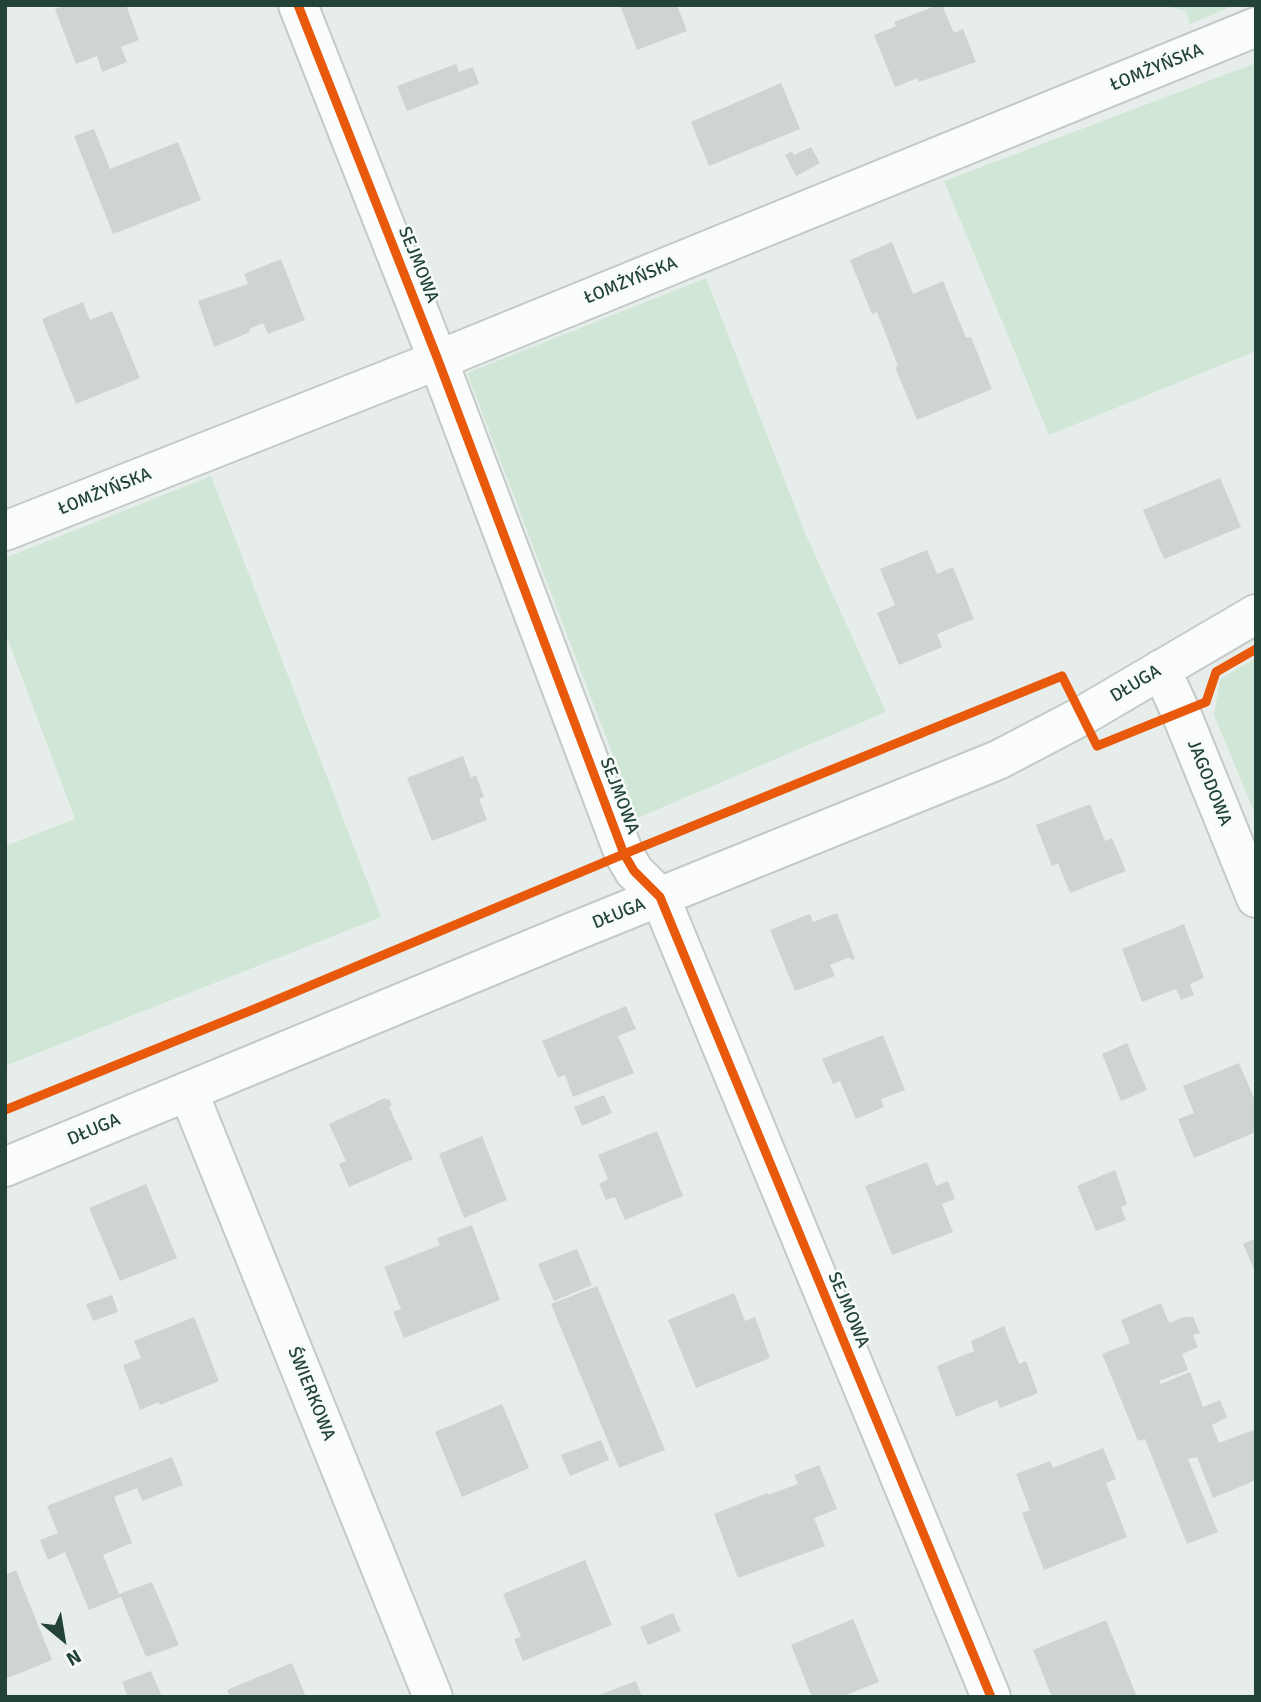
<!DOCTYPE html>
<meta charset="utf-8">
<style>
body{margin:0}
#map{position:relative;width:1261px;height:1702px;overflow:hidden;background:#e7edea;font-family:Signika,sans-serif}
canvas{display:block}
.frame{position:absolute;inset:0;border:7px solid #234338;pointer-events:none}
.north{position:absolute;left:28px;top:1604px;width:70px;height:70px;-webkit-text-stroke:5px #f6fbf8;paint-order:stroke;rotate:150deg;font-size:19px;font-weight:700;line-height:28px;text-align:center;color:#234338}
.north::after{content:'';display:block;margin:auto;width:24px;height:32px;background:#234338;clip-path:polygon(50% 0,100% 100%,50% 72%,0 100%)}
</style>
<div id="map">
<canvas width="1261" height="1702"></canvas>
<div class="frame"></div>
<div class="north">N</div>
</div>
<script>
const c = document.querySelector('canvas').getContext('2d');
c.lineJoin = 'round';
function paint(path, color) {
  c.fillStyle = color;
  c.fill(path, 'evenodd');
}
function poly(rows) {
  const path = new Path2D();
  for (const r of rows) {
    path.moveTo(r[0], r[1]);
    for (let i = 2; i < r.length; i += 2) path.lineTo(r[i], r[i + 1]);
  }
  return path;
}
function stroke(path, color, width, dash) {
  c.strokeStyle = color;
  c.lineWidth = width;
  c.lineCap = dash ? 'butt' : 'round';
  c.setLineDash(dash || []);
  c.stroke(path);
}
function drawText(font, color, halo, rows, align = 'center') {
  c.font = font + ' Signika,sans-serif';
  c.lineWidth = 5;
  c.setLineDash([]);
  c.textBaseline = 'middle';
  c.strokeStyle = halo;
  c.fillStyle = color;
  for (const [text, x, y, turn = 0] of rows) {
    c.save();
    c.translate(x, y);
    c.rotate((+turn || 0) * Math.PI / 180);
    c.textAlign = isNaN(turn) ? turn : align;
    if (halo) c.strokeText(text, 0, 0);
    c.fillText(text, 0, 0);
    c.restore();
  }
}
paint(poly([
 [1161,5,1235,5,1190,24,1186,11],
 [1256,63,1256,351,1049,435,944,181],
 [706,278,805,533,886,712,637,818,467,373],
 [211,476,381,917,5,1066,5,846,75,819,5,632,5,558],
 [1256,658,1256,816,1214,715,1220,679]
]), '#d0e6d6');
paint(poly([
 [64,5,126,5,139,40,121,47,127,62,102,72,97,56,76,64,55,9],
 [620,5,677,5,687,31,637,50],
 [938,5,942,5,954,33,963,29,976,62,919,82,917,78,895,87,874,35,896,26,894,22],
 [456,64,459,72,473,67,479,84,407,111,397,86],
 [781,83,800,129,709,166,691,122],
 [94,129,110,169,178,142,201,200,113,234,74,136],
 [811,147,820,163,796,176,785,155,792,151,794,155],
 [892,242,913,294,943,281,966,338,971,337,992,389,917,420,895,367,898,366,877,312,872,314,850,260],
 [281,259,305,320,268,334,263,323,249,329,250,332,214,347,198,301,248,284,244,274],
 [83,302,90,320,112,311,140,378,76,404,42,319],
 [1220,478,1241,527,1164,559,1143,510],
 [927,550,937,574,953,567,974,619,937,634,942,647,899,665,877,613,895,605,880,569],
 [463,756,471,778,476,775,484,797,479,799,487,820,432,841,407,778],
 [1090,804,1105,841,1112,838,1126,871,1070,893,1058,863,1052,866,1036,825],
 [837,913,855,959,851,960,850,957,830,965,835,976,795,991,770,930,809,914,810,914,813,922],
 [1184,924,1204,978,1190,984,1194,995,1181,1000,1176,989,1142,1002,1122,949],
 [626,1006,636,1029,618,1036,634,1073,573,1097,565,1075,558,1078,542,1041],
 [883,1035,905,1090,881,1099,884,1107,856,1119,840,1081,833,1084,822,1059],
 [1127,1043,1147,1090,1121,1101,1102,1054],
 [1239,1063,1256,1103,1256,1132,1194,1158,1178,1119,1194,1113,1183,1086],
 [604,1095,612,1113,582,1126,574,1107],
 [385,1098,386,1100,389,1099,392,1105,389,1107,413,1159,349,1187,339,1164,346,1161,329,1124],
 [657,1131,683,1196,625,1220,615,1197,606,1200,599,1184,608,1179,598,1155],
 [482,1136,507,1200,464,1218,439,1154],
 [927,1162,936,1186,948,1181,955,1199,942,1204,953,1232,892,1255,865,1186],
 [1115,1170,1127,1204,1121,1207,1126,1220,1096,1231,1077,1186],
 [146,1184,177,1258,120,1281,89,1208],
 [472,1225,500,1300,404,1338,393,1312,401,1309,384,1267,440,1245,437,1238],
 [1256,1238,1256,1274,1243,1244],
 [577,1249,592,1285,554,1301,538,1264],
 [597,1286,665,1450,619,1468,551,1304],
 [734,1293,745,1321,755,1317,770,1358,696,1388,668,1320],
 [112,1295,118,1312,93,1321,86,1304],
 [1161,1303,1169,1323,1184,1317,1193,1317,1200,1333,1193,1335,1198,1347,1182,1354,1188,1370,1159,1381,1161,1384,1190,1372,1203,1407,1220,1400,1227,1417,1212,1425,1219,1443,1256,1429,1256,1480,1213,1498,1197,1457,1188,1459,1218,1532,1187,1544,1145,1439,1138,1441,1102,1354,1130,1343,1121,1320],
 [194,1317,219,1381,160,1405,159,1402,140,1410,123,1365,141,1358,134,1341],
 [1004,1326,1019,1364,1026,1361,1038,1393,1000,1408,997,1400,956,1417,937,1366,974,1351,971,1341],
 [502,1404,529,1468,462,1497,435,1432],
 [601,1440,609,1460,570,1476,561,1455],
 [1103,1448,1116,1479,1106,1483,1127,1537,1044,1570,1022,1513,1030,1510,1016,1474,1050,1461,1053,1468],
 [172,1457,183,1485,142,1501,137,1488,114,1497,132,1543,103,1555,119,1594,152,1582,179,1645,146,1657,121,1597,89,1610,65,1552,48,1560,40,1540,58,1533,47,1506],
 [819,1465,837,1509,814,1518,825,1546,738,1578,714,1514,767,1493,768,1495,798,1484,794,1475],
 [585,1560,612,1625,523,1661,514,1639,521,1637,503,1594],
 [16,1570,52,1660,5,1679,5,1575],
 [673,1613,681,1631,648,1645,640,1627],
 [853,1619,879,1682,848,1694,849,1697,812,1697,791,1645],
 [1106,1620,1137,1697,1052,1697,1033,1650],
 [292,1663,306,1697,230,1697,227,1690],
 [151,1671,162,1697,128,1697,122,1682],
 [636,1681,642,1697,594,1697]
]), '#ced4d1');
const minor = poly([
 [298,5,438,360,624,854,634,871,660,897,991,1697],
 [5,531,438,360,1256,27],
 [1161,669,1181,713,1256,898],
 [188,1091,433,1697],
 [5,1167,575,931,998,760,1082,716,1256,614]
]);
stroke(minor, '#c4cac7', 42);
stroke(minor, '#fbfcfc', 38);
stroke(poly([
 [298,5,438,360,624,854,634,871,660,897,991,1697],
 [5,1110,257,1008,624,854,1062,676,1097,746,1206,702,1216,672,1256,649]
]), '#e8590c', 9);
drawText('18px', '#234338', '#f6fbf8', [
 ["ŁOMŻYŃSKA",1157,68,-22],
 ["SEJMOWA",418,265,68],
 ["ŁOMŻYŃSKA",631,281,-22],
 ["ŁOMŻYŃSKA",105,492,-22],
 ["DŁUGA",1136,684,-31],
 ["JAGODOWA",1209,783,68],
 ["SEJMOWA",619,796,69],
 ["DŁUGA",619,914,-22],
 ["DŁUGA",94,1130,-23],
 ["SEJMOWA",848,1310,67],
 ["ŚWIERKOWA",311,1394,68]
]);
</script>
